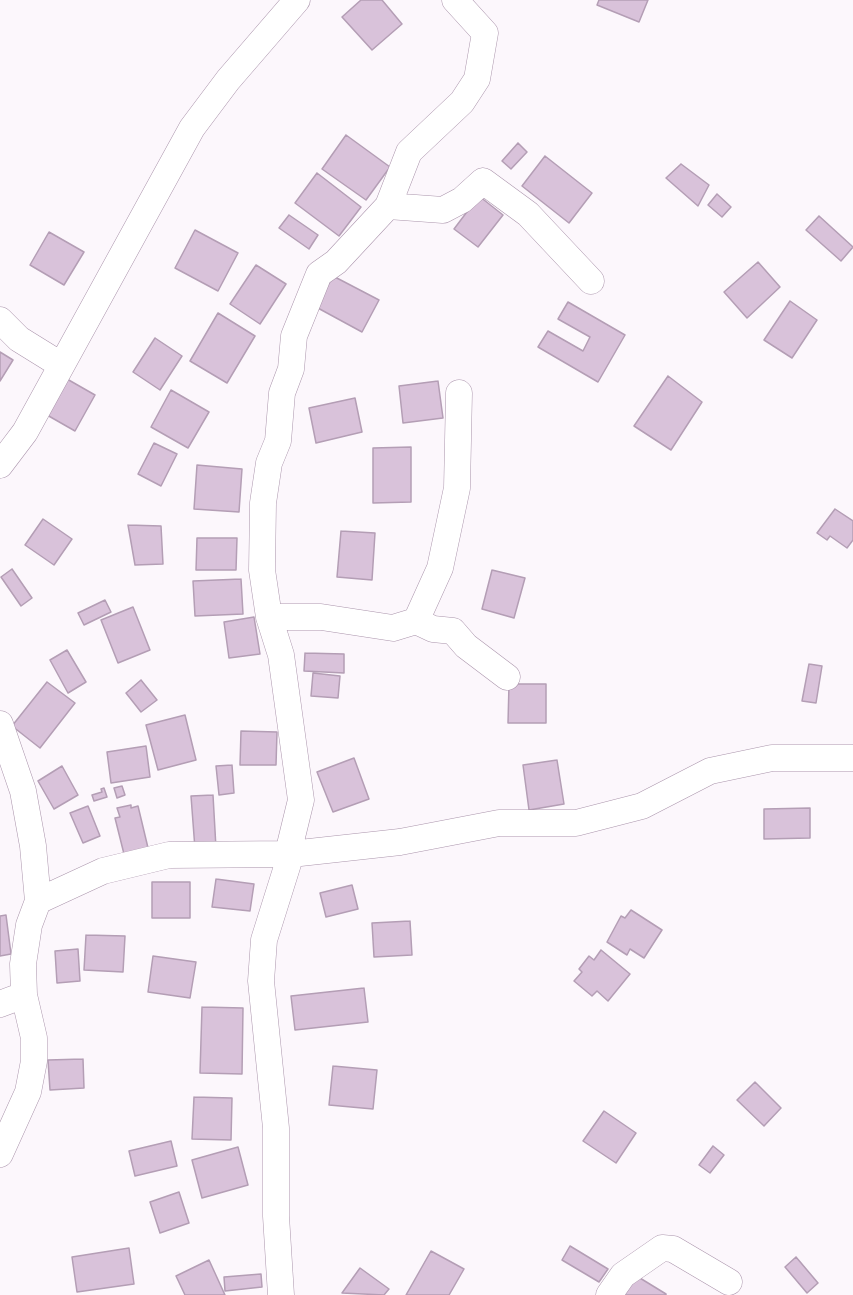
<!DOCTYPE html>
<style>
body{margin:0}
canvas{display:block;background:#fcf7fc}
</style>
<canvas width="853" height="1295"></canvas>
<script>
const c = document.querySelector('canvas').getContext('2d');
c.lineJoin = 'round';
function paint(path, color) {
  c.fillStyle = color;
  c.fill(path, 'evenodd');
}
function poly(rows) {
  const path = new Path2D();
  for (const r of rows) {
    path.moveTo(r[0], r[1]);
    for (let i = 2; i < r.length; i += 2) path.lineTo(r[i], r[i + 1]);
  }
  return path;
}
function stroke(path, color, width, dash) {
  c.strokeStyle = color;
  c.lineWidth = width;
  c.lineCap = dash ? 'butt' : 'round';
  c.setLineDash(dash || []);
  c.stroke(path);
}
const building = poly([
 [361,0,382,0,402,24,372,50,342,17,361,0],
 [599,0,648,0,639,22,597,5,599,0],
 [346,135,390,167,366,200,322,169,346,135],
 [518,143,527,152,511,169,502,161,518,143],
 [545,156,592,193,569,223,522,186,545,156],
 [681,164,709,185,698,206,666,178,681,164],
 [317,173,361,207,339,236,295,203,317,173],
 [717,194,731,207,722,217,708,205,717,194],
 [479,196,503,215,478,247,454,229,479,196],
 [289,215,318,235,309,249,279,228,289,215],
 [819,216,853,247,841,261,806,230,819,216],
 [195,230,238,253,218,291,175,268,195,230],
 [49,232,84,252,64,285,30,265,49,232],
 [758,262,780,287,747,318,724,292,758,262],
 [256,265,286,284,260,324,230,304,256,265],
 [333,276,379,300,362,332,316,307,333,276],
 [790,301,817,320,792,358,764,340,790,301],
 [568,302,625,335,598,382,538,347,548,331,583,351,590,337,558,319,568,302],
 [218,313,255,336,227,383,190,361,218,313],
 [155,338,182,356,160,390,133,372,155,338],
 [0,352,13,360,0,381,0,352],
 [668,376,702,402,671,450,634,426,668,376],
 [67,379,95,395,75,431,47,415,67,379],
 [438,381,443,418,403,423,399,386,438,381],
 [171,390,209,412,188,448,151,427,171,390],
 [355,398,362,432,316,443,309,408,355,398],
 [154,443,177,454,161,486,138,474,154,443],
 [411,447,411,502,373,503,373,448,411,447],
 [197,465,242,469,239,512,194,509,197,465],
 [835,509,853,521,853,540,847,548,830,536,827,540,817,533,835,509],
 [43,519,72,539,54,565,25,545,43,519],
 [128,525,161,526,163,564,135,565,128,525],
 [341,531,375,533,372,580,337,577,341,531],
 [197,538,237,538,236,570,196,570,197,538],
 [12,569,32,598,21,606,1,577,12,569],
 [492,570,525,578,514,618,482,609,492,570],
 [241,579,243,614,195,616,193,581,241,579],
 [105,600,111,612,84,625,78,613,105,600],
 [133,607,150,650,118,663,101,620,133,607],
 [254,617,260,654,229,658,224,622,254,617],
 [67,650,86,682,68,693,50,660,67,650],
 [305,653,344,654,344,673,304,671,305,653],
 [809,664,822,666,816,703,802,701,809,664],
 [313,673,340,676,338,698,311,696,313,673],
 [141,680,157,700,141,712,126,693,141,680],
 [47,682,75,703,40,748,12,726,47,682],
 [509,684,546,684,546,723,508,723,509,684],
 [185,715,196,760,158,770,146,725,185,715],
 [241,731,277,732,276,765,240,765,241,731],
 [146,746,150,777,111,783,107,752,146,746],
 [354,758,369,799,333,812,317,772,354,758],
 [557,760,564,804,529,810,523,765,557,760],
 [232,765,234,793,219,795,216,766,232,765],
 [62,766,78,795,54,809,38,781,62,766],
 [122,786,125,795,117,798,114,788,122,786],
 [104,788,107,797,94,801,92,795,102,792,101,789,104,788],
 [213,795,216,848,195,849,191,796,213,795],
 [131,805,131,808,138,806,149,852,125,858,115,818,120,817,117,808,131,805],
 [88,806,100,836,83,843,70,813,88,806],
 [810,808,810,838,764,839,764,809,810,808],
 [216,879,254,884,250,911,212,907,216,879],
 [152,882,190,882,190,918,152,918,152,882],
 [352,885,358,909,326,917,320,893,352,885],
 [631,910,662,930,644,958,630,949,627,955,607,942,621,916,625,918,631,910],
 [6,915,11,954,0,956,0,916,6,915],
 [410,921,412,955,374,957,372,923,410,921],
 [86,935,125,936,123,972,84,970,86,935],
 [78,949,80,981,57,983,55,951,78,949],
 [601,950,630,974,608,1001,597,991,592,996,574,981,582,972,579,969,589,956,594,960,601,950],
 [153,956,196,962,190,998,148,992,153,956],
 [364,988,368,1022,295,1030,291,996,364,988],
 [202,1007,243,1008,242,1074,200,1073,202,1007],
 [83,1059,84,1088,50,1090,48,1060,83,1059],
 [333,1066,377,1070,373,1109,329,1105,333,1066],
 [755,1082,781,1108,764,1126,737,1100,755,1082],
 [194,1097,232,1098,231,1140,192,1139,194,1097],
 [604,1111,636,1133,616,1163,583,1141,604,1111],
 [171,1141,177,1166,135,1176,129,1151,171,1141],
 [713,1146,724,1155,710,1173,699,1165,713,1146],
 [238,1147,248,1185,202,1198,192,1160,238,1147],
 [179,1192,189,1223,160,1233,150,1202,179,1192],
 [570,1246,608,1269,599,1282,562,1260,570,1246],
 [129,1248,134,1284,77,1292,72,1257,129,1248],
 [431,1251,464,1269,449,1295,406,1295,431,1251],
 [796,1257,818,1283,807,1293,785,1267,796,1257],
 [209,1260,225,1295,185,1295,176,1276,209,1260],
 [360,1268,389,1289,384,1295,342,1293,360,1268],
 [261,1274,262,1287,225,1291,224,1277,261,1274],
 [635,1275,666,1294,666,1295,623,1295,635,1275]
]);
paint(building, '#d9c2da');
stroke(building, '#b49eb5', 1.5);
const minor = poly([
 [388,206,409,152,462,102,477,79,485,33,455,0],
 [0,320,19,339,61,365],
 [0,465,25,432,192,128,228,80,297,0],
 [269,617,321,617,393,628,416,621,440,568,457,488,459,393],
 [416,621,433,629,453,631,466,646,507,677],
 [0,724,23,791,33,846,38,901],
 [0,1004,24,995,23,964,29,925,38,901,103,871,169,855,291,854,400,842,499,823,576,823,642,806,710,771,772,758,853,758],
 [0,1154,28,1092,34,1061,34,1038,24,995],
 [281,1295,276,1216,276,1128,261,981,264,940,291,854,290,845,301,800,281,655,269,617,262,570,263,503,269,463,278,441,282,393,291,369,294,336,319,274,336,262,388,206,443,210,462,200,483,181,528,214,591,281],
 [609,1295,623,1275,662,1248,673,1249,729,1282]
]);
stroke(minor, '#ab95ac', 27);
stroke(minor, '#fff', 26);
</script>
